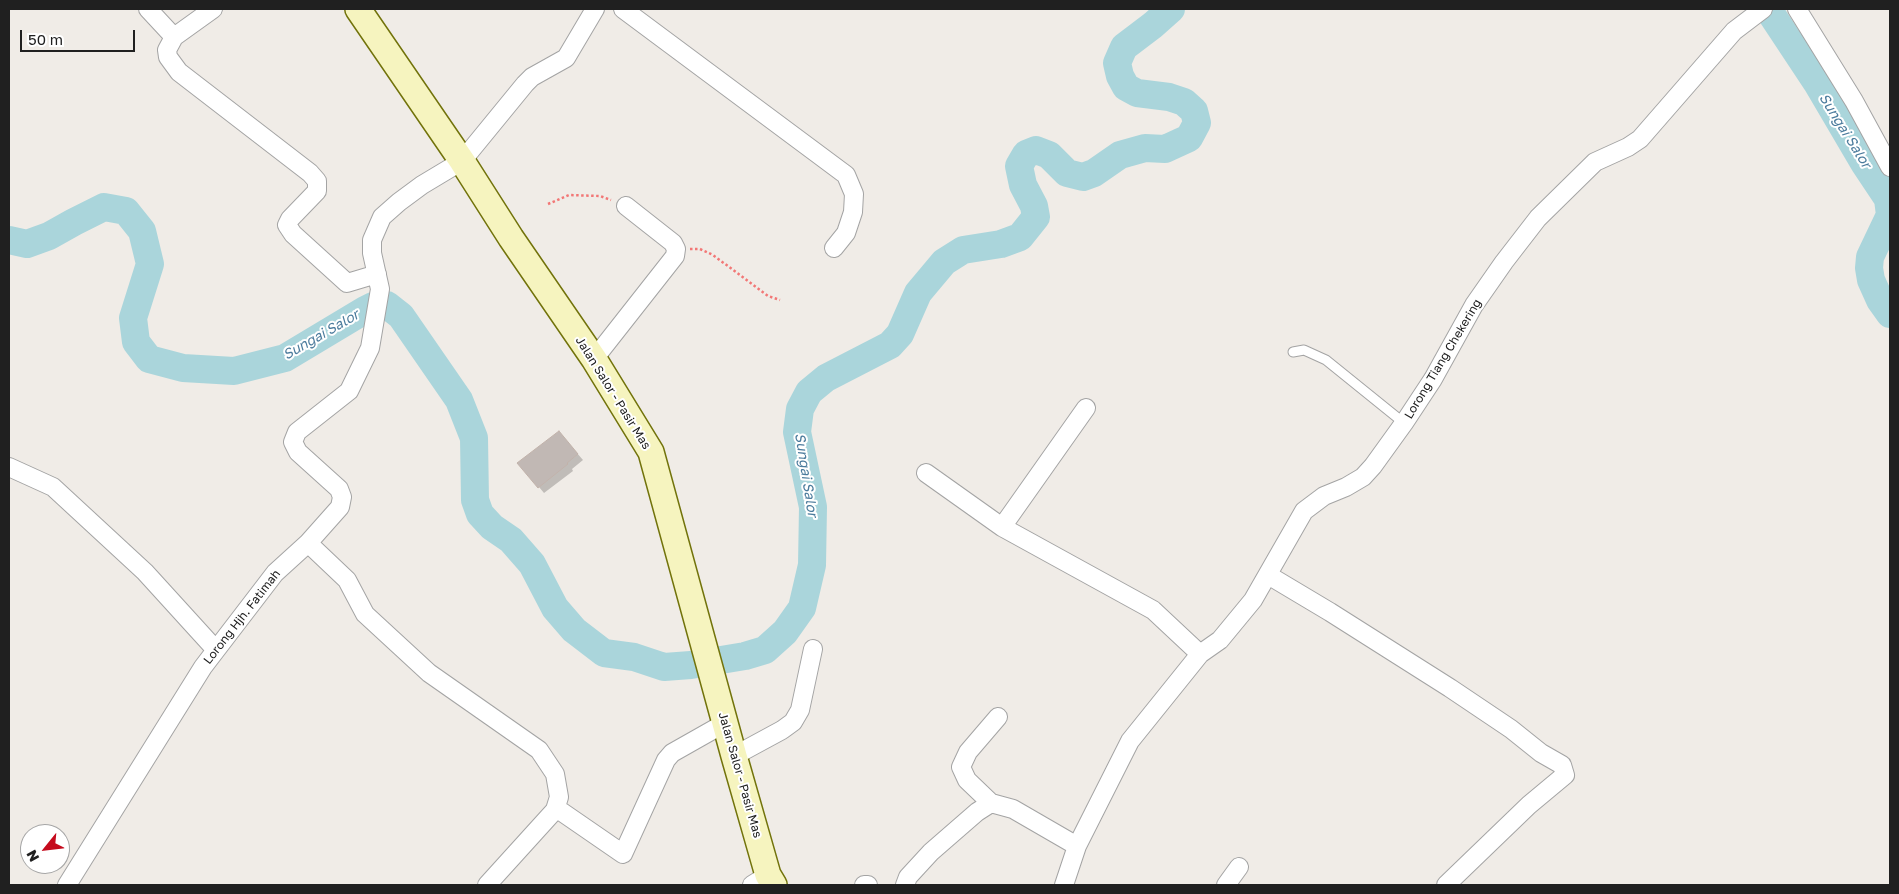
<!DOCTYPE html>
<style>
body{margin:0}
#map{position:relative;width:1899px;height:894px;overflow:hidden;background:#f0ece7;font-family:"Golos Text",sans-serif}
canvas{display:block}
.frame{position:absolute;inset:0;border:10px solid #202020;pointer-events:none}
.north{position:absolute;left:20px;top:824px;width:50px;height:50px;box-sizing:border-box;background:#fff;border:1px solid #a6a6a6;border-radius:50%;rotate:241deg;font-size:14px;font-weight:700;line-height:20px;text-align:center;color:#202020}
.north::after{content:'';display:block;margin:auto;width:18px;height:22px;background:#c50b1d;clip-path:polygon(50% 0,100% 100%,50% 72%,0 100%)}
.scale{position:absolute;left:20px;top:30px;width:115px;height:22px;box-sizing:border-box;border:2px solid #202020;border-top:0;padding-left:6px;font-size:15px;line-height:18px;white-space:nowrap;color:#202020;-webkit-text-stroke:4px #fff;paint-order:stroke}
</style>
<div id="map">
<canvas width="1899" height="894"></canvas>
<div class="frame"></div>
<div class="north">N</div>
<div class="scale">50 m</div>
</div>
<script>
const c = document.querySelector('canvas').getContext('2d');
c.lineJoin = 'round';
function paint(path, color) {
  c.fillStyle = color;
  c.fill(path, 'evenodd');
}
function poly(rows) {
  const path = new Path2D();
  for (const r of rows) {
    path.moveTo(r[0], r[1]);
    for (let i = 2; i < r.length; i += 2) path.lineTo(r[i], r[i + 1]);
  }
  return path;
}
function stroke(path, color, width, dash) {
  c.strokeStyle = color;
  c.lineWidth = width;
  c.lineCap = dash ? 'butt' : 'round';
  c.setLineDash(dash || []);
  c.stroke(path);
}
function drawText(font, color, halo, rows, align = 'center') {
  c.font = font + ' "Golos Text",sans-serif';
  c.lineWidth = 4;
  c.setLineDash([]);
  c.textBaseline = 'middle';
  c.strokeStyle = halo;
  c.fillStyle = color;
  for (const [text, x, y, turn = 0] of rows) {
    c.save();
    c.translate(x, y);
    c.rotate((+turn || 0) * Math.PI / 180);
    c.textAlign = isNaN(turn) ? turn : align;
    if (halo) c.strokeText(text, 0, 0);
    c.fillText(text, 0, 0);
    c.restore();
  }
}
paint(poly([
 [564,438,583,460,572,469,573,471,544,493,539,487]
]), '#0003');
stroke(poly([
 [1888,199,1890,199]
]), '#aad5db', 4.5);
stroke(poly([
 [1768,9,1817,83,1864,163,1888,199,1890,215,1870,257,1869,268,1871,280,1880,300,1890,314],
 [9,240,27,244,49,236,74,222,104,207,126,211,142,231,150,264,133,318,136,342,149,359,183,368,234,371,285,358,365,310,373,306,387,305,401,316,459,400,474,438,475,500,480,514,492,527,511,540,532,564,555,608,574,630,604,653,634,657,664,667,691,665,745,656,765,650,785,632,802,608,812,565,813,507,797,432,800,409,809,392,826,378,890,345,900,334,918,293,944,262,963,250,1001,244,1020,237,1036,217,1034,206,1023,185,1019,166,1026,154,1036,150,1049,155,1067,173,1083,177,1094,173,1120,155,1145,148,1165,149,1189,138,1197,123,1194,111,1184,102,1169,97,1137,93,1126,87,1120,76,1117,63,1124,47,1153,25,1171,9]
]), '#aad5db', 28);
const building = poly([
 [559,431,578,454,567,463,568,464,538,488,517,463,559,431]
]);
paint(building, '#c1b8b4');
stroke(building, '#c1b2aa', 1);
const lane = poly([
 [1293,352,1304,350,1326,360,1404,423]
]);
const street = poly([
 [148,9,174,37],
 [213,9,174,37,167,50,168,57,179,72,310,173,317,181,317,191,290,219,287,225,293,234,347,283,377,274],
 [623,9,846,175,854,194,853,212,846,233,834,248],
 [1797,9,1854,101,1890,167],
 [594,359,675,256,676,249,673,243,626,206],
 [9,467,53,487,145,572,216,650],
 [926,473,1002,527,1153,610,1200,654],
 [1002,527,1086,408],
 [308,543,347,580,365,614,429,673,539,750,555,774,559,797,555,810,487,885],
 [1268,575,1330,612,1450,688,1511,729,1541,753,1562,765,1565,775,1529,805,1446,885],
 [998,717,968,752,961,767,967,780,991,803,1013,809,1077,846],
 [734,756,782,730,793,722,800,710,813,649],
 [555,810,562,812,623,854,666,760,672,753,725,723],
 [67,885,203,667,275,573,308,543,340,507,342,497,339,489,298,452,293,442,297,432,349,391,370,348,380,289,372,253,372,240,382,217,399,202,422,185,462,161,525,84,532,77,566,58,595,9],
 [752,885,768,875],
 [864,885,868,885],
 [905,885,908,877,931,852,977,812,991,803],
 [1064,885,1077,846,1130,741,1200,654,1220,640,1253,600,1304,511,1324,496,1346,487,1363,477,1373,466,1404,423,1433,379,1474,305,1504,262,1538,218,1595,162,1628,147,1640,139,1734,31,1763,9],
 [1226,885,1239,867]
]);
const secondary = poly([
 [358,9,462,161,511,238,594,359,651,452,734,756,768,875,774,885]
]);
stroke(lane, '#a4a4a4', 11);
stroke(street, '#a4a4a4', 20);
stroke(secondary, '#72730b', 28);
stroke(poly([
 [548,204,569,195,600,196,611,200],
 [690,249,700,249,713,255,768,296,780,300]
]), '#f27776', 2.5, [2.5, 2.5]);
stroke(lane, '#fff', 9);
stroke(street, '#fff', 18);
stroke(secondary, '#f6f4bf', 25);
drawText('12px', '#202020', '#fff', [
 ["Lorong Tiang Chekering",1443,359,-59],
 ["Jalan Salor - Pasir Mas",613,393,58],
 ["Lorong Hjh. Fatimah",242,617,-52],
 ["Jalan Salor - Pasir Mas",740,775,74]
]);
drawText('italic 14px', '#4b7b9c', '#fff', [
 ["Sungai Salor",1845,131,58],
 ["Sungai Salor",321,335,-30],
 ["Sungai Salor",806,475,81]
]);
</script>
